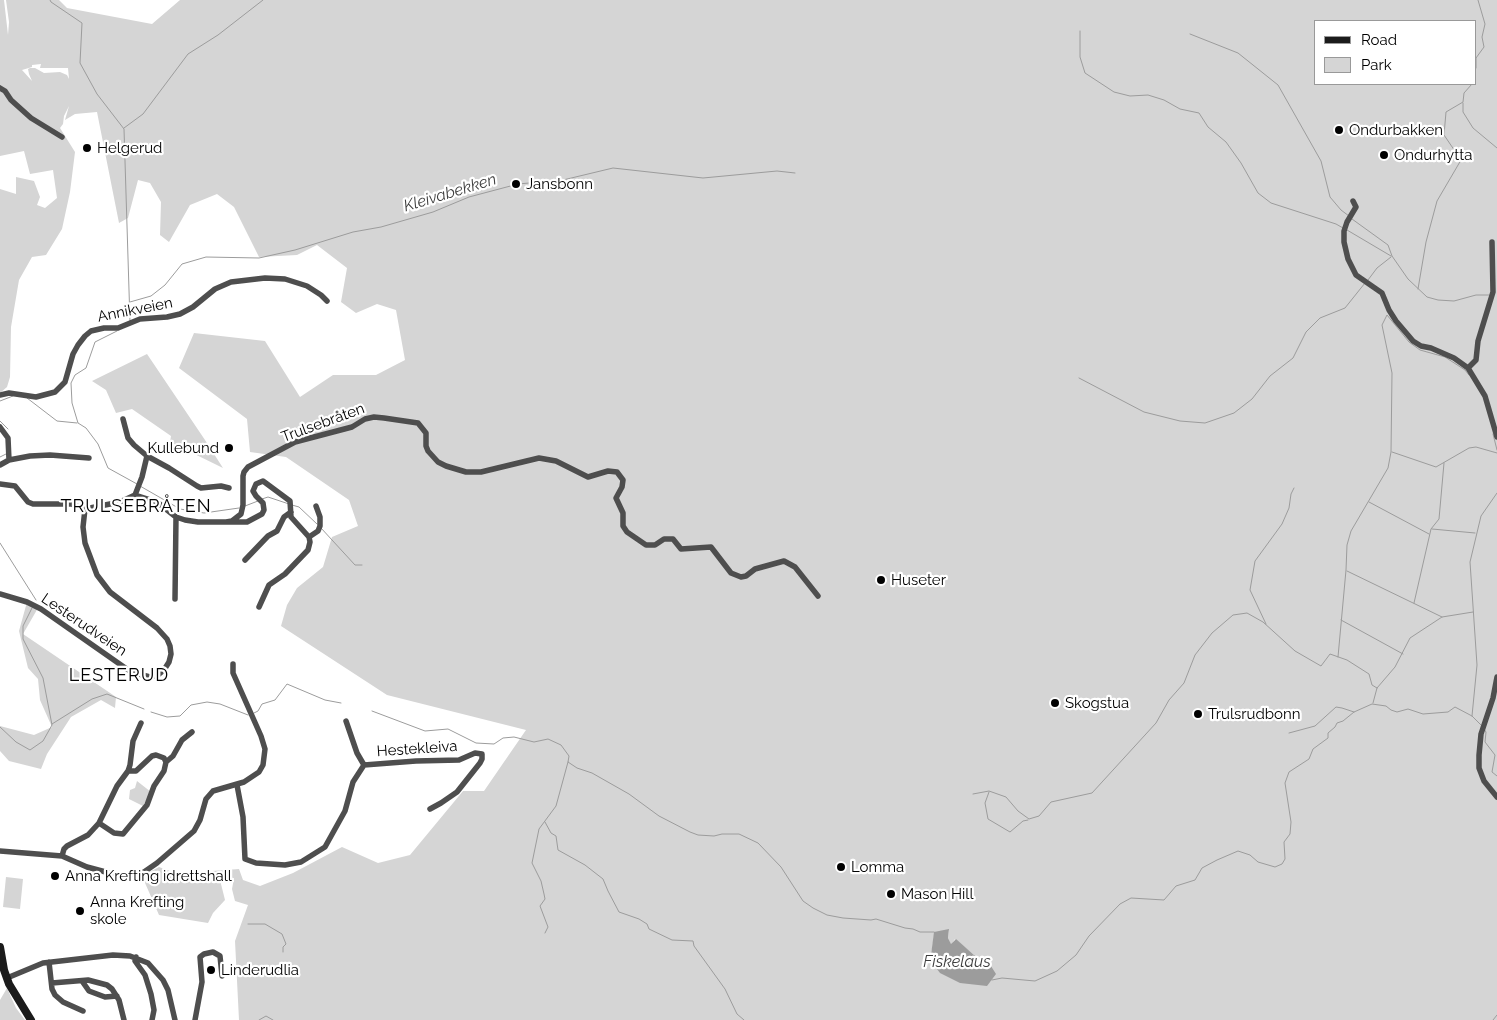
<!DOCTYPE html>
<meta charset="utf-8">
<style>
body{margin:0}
#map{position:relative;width:1497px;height:1020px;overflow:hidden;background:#fff;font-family:Raleway,sans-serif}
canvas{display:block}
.legend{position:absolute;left:1314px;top:20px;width:162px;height:65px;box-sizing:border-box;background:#fff;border:1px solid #999;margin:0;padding:6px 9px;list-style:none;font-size:15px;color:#000}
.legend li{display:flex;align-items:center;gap:10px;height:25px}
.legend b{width:25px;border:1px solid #999}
</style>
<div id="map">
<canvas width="1497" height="1020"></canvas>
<ul class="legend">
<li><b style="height:6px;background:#1b1b1b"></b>Road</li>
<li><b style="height:14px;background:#d5d5d5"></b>Park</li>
</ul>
</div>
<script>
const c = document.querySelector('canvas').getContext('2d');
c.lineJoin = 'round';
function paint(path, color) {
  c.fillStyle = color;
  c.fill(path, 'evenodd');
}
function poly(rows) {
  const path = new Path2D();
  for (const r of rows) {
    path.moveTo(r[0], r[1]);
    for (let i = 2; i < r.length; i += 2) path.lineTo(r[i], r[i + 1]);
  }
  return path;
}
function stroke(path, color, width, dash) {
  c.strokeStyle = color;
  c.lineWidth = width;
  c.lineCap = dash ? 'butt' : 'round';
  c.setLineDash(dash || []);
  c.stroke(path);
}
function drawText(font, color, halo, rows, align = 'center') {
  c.font = font + ' Raleway,sans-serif';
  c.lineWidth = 4.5;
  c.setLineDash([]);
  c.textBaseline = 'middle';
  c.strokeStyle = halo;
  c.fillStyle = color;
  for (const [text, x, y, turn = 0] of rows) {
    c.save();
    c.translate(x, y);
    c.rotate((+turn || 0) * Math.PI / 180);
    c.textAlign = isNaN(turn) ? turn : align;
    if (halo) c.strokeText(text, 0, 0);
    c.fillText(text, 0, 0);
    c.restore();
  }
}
paint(poly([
 [0,0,4,0,8,35,9,22,6,0,59,0,67,8,152,24,180,0,1497,0,1497,1020,239,1020,235,941,248,905,235,901,232,889,234,878,220,880,225,900,213,913,208,923,159,915,142,876,159,867,203,883,212,871,239,869,243,880,260,886,293,873,342,847,378,863,410,855,463,791,484,791,526,730,387,695,281,626,287,605,297,588,323,567,332,537,358,526,349,500,286,457,250,452,247,419,179,368,194,333,265,341,300,397,333,375,376,375,405,360,396,310,377,304,356,313,341,302,347,268,317,245,297,255,259,257,234,207,217,194,190,205,169,242,160,235,161,202,150,183,138,180,128,218,119,223,97,112,75,114,65,120,69,106,64,116,63,124,60,128,75,152,70,192,62,229,46,255,32,257,19,280,11,327,10,377,7,387,0,393,0,189,16,194,16,177,34,181,40,197,37,205,45,208,57,198,53,170,30,174,24,151,0,156],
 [1316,21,1476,21,1476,84,1316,84],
 [41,64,40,68,68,68,69,79,67,75,60,72,44,73,35,68,30,68,28,69,29,74,32,81,22,70,32,67,32,65],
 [949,930,948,938,951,945,955,939,974,955,983,959,931,955,934,936],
 [147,354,205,440,223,468,170,442,171,436,132,409,116,413,106,390,92,381],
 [27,602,38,608,23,634,116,697,115,708,101,700,71,717,47,754,41,769,9,761,0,751,0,726,34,735,52,727,40,700,38,679,28,668,19,631],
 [137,781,151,792,143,806,129,799,130,790,135,788],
 [6,877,23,879,20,909,3,907],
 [7,988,16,1008,25,1020,0,1020,0,1000]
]), '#d5d5d5');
paint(poly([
 [949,929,948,938,951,944,956,939,974,955,989,963,996,974,987,986,960,983,940,973,934,965,931,955,934,932]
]), '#9c9c9c');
stroke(poly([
 [50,0,51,2,82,23,80,63,97,94,124,129,130,322],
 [1080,31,1080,57,1085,73,1114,92,1130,96,1148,95,1164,100,1180,109,1199,113,1208,127,1226,142,1241,163,1258,193,1271,203,1336,224,1343,228],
 [1190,34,1238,53,1278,85,1321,161,1330,197,1341,210,1349,216],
 [1476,68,1476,58,1484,47,1482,37,1485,24,1478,0],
 [1463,103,1463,112,1473,128,1497,148],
 [124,128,143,114,188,54,218,35,263,0],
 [1352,219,1388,245,1392,256,1408,279,1427,297,1438,300,1454,301,1476,295,1489,295],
 [1347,230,1391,256],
 [1368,280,1377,268,1391,257],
 [1418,289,1426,242,1437,201,1461,160,1444,135,1446,112,1463,102,1464,93,1472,84],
 [130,302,151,296,165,285,182,264,206,257,259,258,295,250,353,232,381,227,433,212,469,197,518,184,563,180,613,168,703,178,777,171,795,173],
 [117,331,95,342,86,368,75,375,71,383,72,403,78,423,86,428,98,444,108,468,137,484],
 [1079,378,1144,412,1180,421,1205,423,1234,413,1252,399,1270,376,1293,358,1306,332,1320,318,1345,308,1365,283],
 [27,398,57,421,77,423],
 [0,401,13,396],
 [0,421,8,429],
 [1493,434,1497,450],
 [1392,452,1436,467,1469,448,1476,447,1497,453],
 [0,457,6,454],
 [140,486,180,509,204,513,239,508],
 [262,499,268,497,289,504],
 [1369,502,1429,534],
 [292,505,299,507,317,524],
 [245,506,258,501],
 [321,528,355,565,362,565],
 [1432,529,1475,533],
 [0,543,36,600],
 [1347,571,1442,617],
 [1414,603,1431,529,1439,519,1444,463],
 [1341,620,1403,654],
 [1266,624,1250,590,1255,561,1282,524,1289,508,1291,494,1294,488],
 [1338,657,1346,570,1347,545,1351,531,1388,468,1391,452,1392,373,1382,325,1387,315,1409,342,1420,350,1445,357,1465,370,1469,375],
 [1373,703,1377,688,1395,667,1410,638,1442,617,1473,612],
 [372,711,425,731,448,729,476,743,494,744,503,738,514,737,534,742,548,739,561,745,569,756,568,762,577,768,592,773,629,794,659,816,690,832,698,835,714,836,722,834,739,834,758,843,781,867,803,901,813,908,827,915,843,918,871,920,876,919,905,928,913,929,920,932,934,932],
 [151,712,167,717,180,716,191,705,207,702,220,704,248,715],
 [254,713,258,711,262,704,275,700,287,684,325,700,341,703],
 [1472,716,1477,665,1470,562,1481,516,1497,493],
 [52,724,92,699,107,694,144,709],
 [0,727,16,742,30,750,43,741,52,725,43,678,23,639,23,626,32,608],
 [1484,729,1486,732,1485,742,1495,755,1492,772,1497,776],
 [1289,733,1315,726,1336,707,1342,708,1354,712],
 [989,792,985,803,988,819,1010,832,1023,821,1028,820],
 [973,794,989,791,1006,797,1018,811,1029,819,1039,816,1051,802,1092,793,1156,723,1169,700,1184,683,1195,655,1212,633,1233,615,1247,613,1263,622,1295,651,1321,666,1330,654,1347,660,1369,674,1372,685,1377,688],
 [545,822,551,833,556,836,558,850,585,865,603,879,608,891,619,912,639,919,647,924,649,929,672,940,693,941,694,946,725,989,737,1014,744,1020],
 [248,924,265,924,282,934,286,944,283,947,283,952],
 [545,933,548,927,540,906,545,899,544,894,541,881,532,863,539,829,556,806,568,762],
 [992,980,1002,978,1035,981,1057,971,1076,955,1089,936,1120,904,1131,898,1164,900,1176,886,1195,880,1202,868,1217,860,1238,851,1250,855,1258,862,1275,867,1282,864,1285,859,1284,842,1290,834,1291,822,1285,783,1289,772,1309,759,1313,749,1328,738,1328,733,1335,727,1337,723,1343,721,1354,712,1372,704,1386,706,1391,710,1397,712,1408,709,1423,714,1448,712,1455,707,1472,716,1482,726],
 [259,1020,266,1016,273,1020],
 [1493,1020,1497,1015]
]), '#9c9c9c', 1);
stroke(poly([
 [0,88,5,91,11,100,31,118,62,137],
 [1353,201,1356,207,1347,222,1344,231,1344,242,1348,259,1356,275,1382,293,1389,310,1396,321,1413,341,1421,346,1431,348,1454,358,1468,368,1485,396,1497,437],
 [1468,368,1476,360,1478,341,1493,292,1492,242],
 [0,395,9,393,36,397,55,392,65,382,73,354,78,345,85,336,91,331,104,328,118,328,140,319,167,317,180,314,193,307,215,289,231,282,265,278,285,279,307,286,321,295,327,301],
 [123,419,128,438,134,445,147,456,169,468,197,486,201,488,221,486,229,488],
 [0,427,8,438,9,460],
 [0,465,9,460,30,456,50,455,89,458],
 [0,484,15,486,28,502,33,504,71,504,85,509,120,502,135,495,157,502,176,517,185,520,198,522,226,522,232,521,241,514,243,505,243,476,244,472,248,467,295,442,352,427,365,419,374,417,384,418,418,423,426,433,426,446,428,451,438,462,446,466,466,472,481,472,539,458,556,461,588,477,608,471,617,472,623,480,622,487,616,498,623,513,623,526,627,532,646,545,655,545,664,539,673,539,681,549,711,547,731,573,741,577,746,576,755,569,784,561,795,567,818,596],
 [135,495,142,477,147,456],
 [229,522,247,522,262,514,264,510,263,503,256,496,253,491,256,484,263,481,290,501,291,517,309,537,310,542,308,550,285,574,269,585,259,607],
 [309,537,318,531,320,526,320,517,316,506],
 [245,560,268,536,277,531,284,517,291,512],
 [0,594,27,602,41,609,131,672,150,677,158,675,164,670,169,662,171,654,170,646,167,639,157,628,110,592,97,575,85,543,83,527,85,509],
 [175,599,176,517],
 [1497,677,1493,698,1481,734,1479,755,1479,768,1484,781,1497,797],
 [346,721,357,753,364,765],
 [166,762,173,756,182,740,192,732],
 [237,785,243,817,245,859,256,863,285,865,301,862,325,847,345,811,353,782,364,765,416,761,459,760,475,753,482,754,482,759,480,763,457,792,441,803,430,809],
 [99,823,114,833,123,834,147,805,154,786,164,771,166,762,164,758,156,755,152,756,136,771,128,771],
 [0,851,62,856,87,867,117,875,129,875,144,872,157,863,194,831,200,820,206,799,213,791,244,782,259,772,263,765,265,749,261,736,233,673,233,664],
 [62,856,64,849,67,846,88,835,99,823,117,786,128,771,130,765,133,741,141,723],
 [136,957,135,961,145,975,151,994,154,1010,152,1020],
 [49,962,52,989,55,995,63,1002,83,1011],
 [7,978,43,963,113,955,130,956,148,963,163,980,168,990,175,1020],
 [82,981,89,991,105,997,117,996],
 [52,983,88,980,107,985,112,989,119,1000,124,1020],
 [195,1020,202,982,200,957,204,954,213,952,220,956,222,976]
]), '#4e4e4e', 5.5);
stroke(poly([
 [0,947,4,970,9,984,31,1020]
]), '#1b1b1b', 8);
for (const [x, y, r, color] of [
 [1339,130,5,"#000"],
 [87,148,5,"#000"],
 [1384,155,5,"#000"],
 [516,184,5,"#000"],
 [229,448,5,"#000"],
 [881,580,5,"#000"],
 [1055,703,5,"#000"],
 [1198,714,5,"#000"],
 [841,867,5,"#000"],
 [55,876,5,"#000"],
 [891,894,5,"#000"],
 [80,911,5,"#000"],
 [211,970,5,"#000"]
]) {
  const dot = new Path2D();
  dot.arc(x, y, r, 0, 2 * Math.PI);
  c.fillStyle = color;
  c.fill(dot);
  stroke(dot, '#fff', 2);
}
drawText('15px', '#000', '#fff', [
 ["Ondurbakken",1349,130],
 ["Helgerud",97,148],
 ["Ondurhytta",1394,155],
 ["Jansbonn",526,184],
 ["Kullebund",219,448,"right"],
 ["Huseter",891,580],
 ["Skogstua",1065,703],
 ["Trulsrudbonn",1208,714],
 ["Lomma",851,867],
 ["Anna Krefting idrettshall",65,876],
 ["Mason Hill",901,894],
 ["Anna Krefting",90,902],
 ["skole",90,919],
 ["Linderudlia",221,970]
], 'left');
drawText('15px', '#000', '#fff', [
 ["Annikveien",135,310,-11],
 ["Trulsebråten",323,423,-20],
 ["Lesterudveien",84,625,34],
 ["Hestekleiva",417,749,-4]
]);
drawText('italic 16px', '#3d3d3d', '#fff', [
 ["Kleivabekken",450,193,-17],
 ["Fiskelaus",957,962]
]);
c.letterSpacing = '1px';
drawText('18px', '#000', '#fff', [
 ["TRULSEBRÅTEN",136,507],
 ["LESTERUD",119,676]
]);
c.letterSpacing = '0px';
</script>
